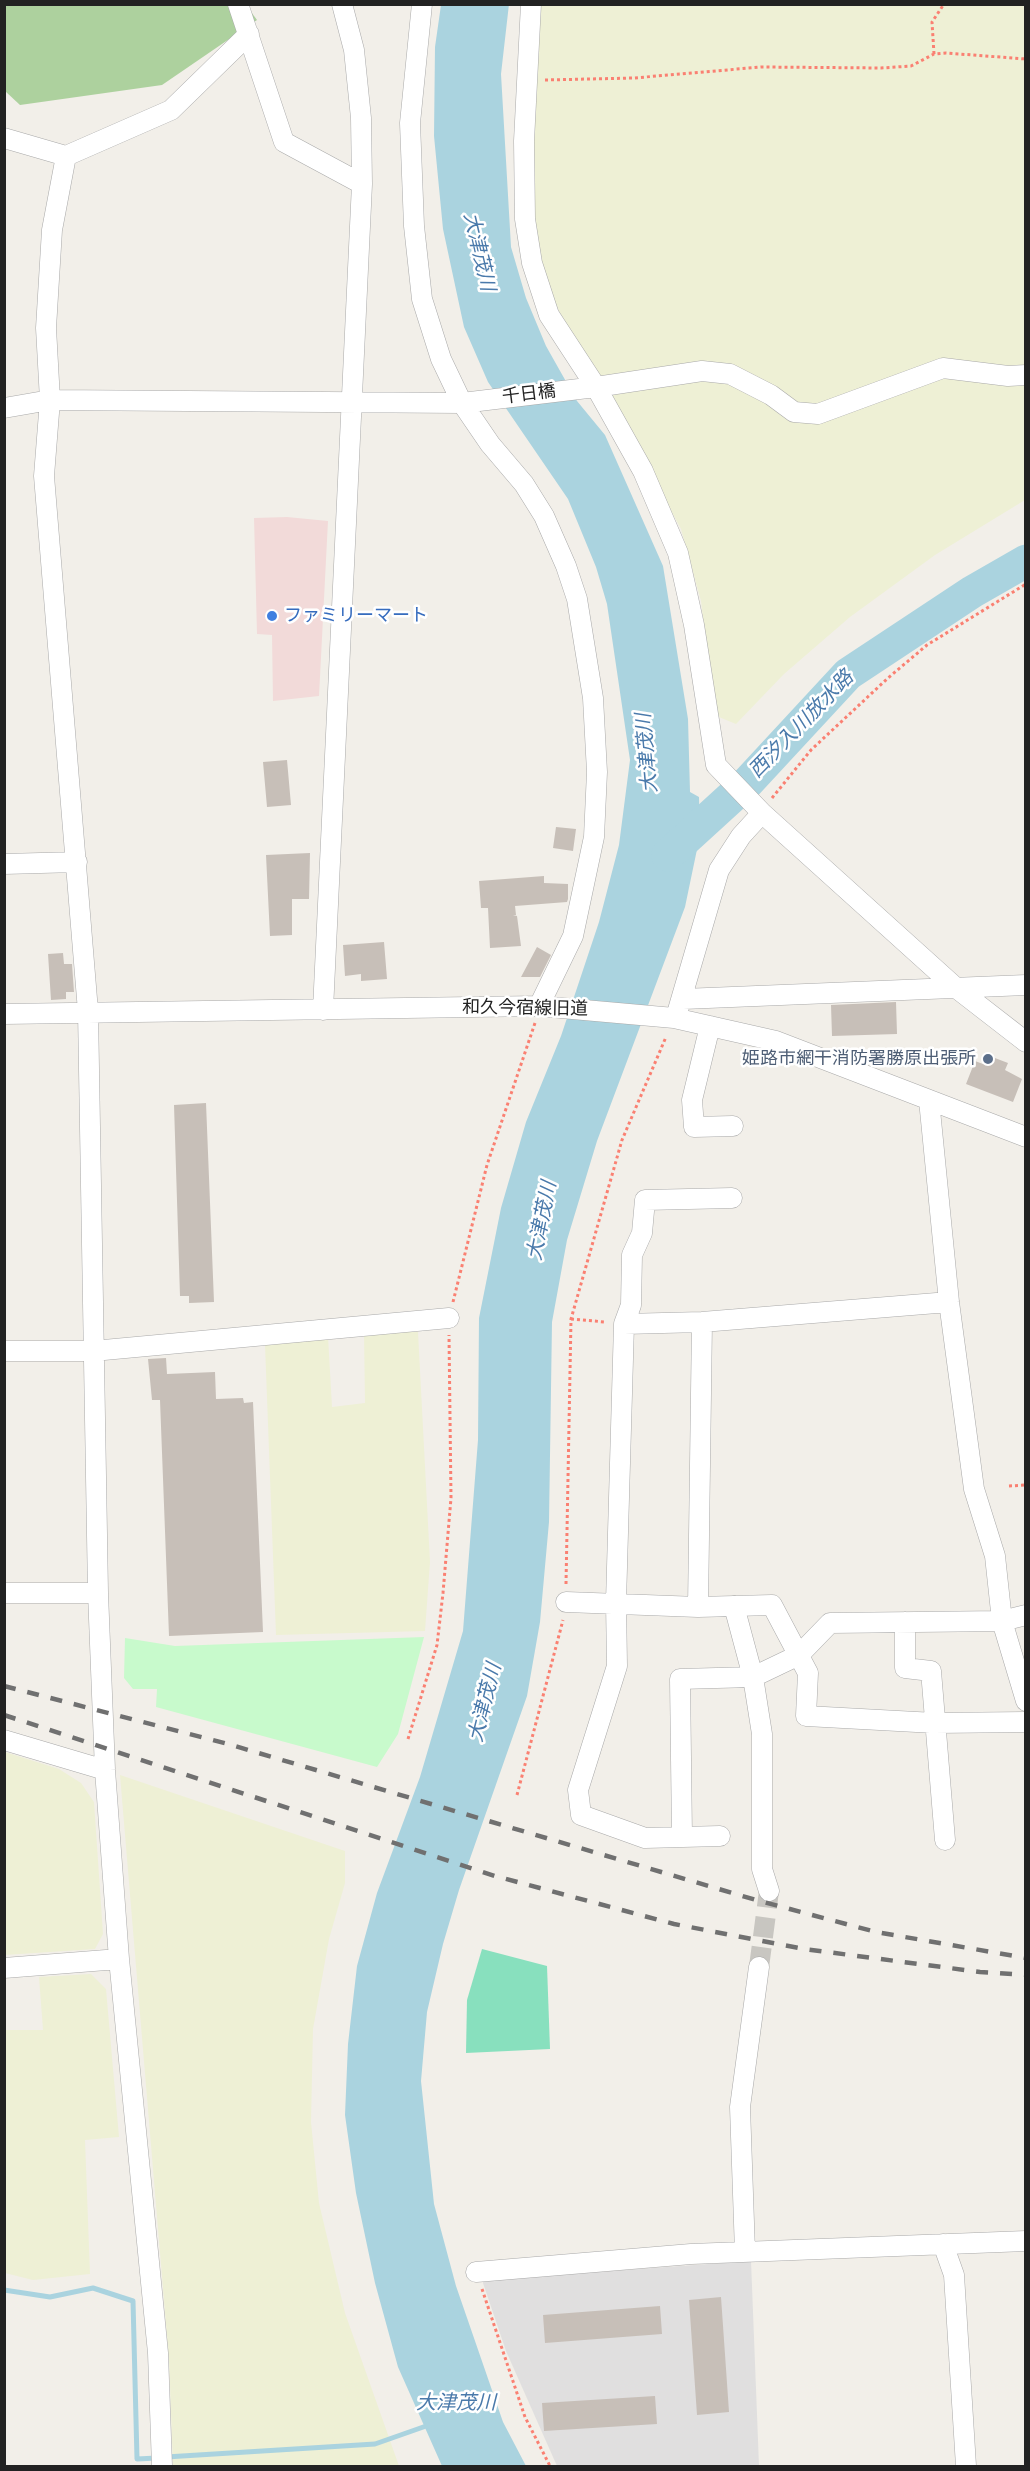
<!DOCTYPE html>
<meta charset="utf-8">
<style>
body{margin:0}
#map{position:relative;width:1030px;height:2471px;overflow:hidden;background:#f2efe9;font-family:Poppins,sans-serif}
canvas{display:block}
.frame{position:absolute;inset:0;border:6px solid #222;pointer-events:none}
</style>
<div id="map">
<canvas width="1030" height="2471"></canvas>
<div class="frame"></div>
</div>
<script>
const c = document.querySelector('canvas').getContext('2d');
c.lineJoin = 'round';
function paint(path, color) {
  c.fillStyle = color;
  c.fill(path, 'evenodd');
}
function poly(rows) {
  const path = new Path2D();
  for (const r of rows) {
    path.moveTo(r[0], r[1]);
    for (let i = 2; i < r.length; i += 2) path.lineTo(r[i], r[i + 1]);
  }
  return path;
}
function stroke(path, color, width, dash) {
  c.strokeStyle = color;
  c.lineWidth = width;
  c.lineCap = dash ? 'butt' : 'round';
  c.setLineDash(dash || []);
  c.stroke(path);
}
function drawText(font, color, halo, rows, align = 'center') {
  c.font = font + ' Poppins,"Noto Sans JP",sans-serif';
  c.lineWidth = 5;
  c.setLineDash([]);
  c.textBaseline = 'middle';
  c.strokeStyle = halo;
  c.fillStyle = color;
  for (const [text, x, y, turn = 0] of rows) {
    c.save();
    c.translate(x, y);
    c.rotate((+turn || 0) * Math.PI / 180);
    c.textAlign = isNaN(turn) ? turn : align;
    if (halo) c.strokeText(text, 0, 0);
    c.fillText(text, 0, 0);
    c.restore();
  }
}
paint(poly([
 [751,2261,759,2466,557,2466,506,2351,482,2280]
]), '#e0dfdf');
paint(poly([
 [287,517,328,521,319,696,273,701,272,635,257,634,254,518]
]), '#f2dad9');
paint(poly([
 [540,5,1025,5,1025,500,935,555,850,617,784,674,736,724,714,715,701,601,681,529,609,398,578,353,547,284,535,230,529,159],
 [364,1332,418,1332,430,1562,425,1631,276,1635,265,1345,328,1336,332,1407,365,1403],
 [5,1752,59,1769,81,1783,94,1802,103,1934,95,1949,5,1955],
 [120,1775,345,1851,345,1883,329,1939,313,2029,311,2122,319,2203,345,2313,399,2466,173,2466,169,2360],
 [91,1974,106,1989,119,2137,85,2140,90,2274,33,2280,5,2273,5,2030,43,2030,39,1977]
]), '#eef0d5');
paint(poly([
 [4,5,246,5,257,20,162,85,20,105,5,91]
]), '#add19e');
paint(poly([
 [424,1637,398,1734,377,1767,156,1707,157,1689,133,1689,124,1678,125,1638,175,1646]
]), '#c8facc');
paint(poly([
 [482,1949,547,1966,550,2049,466,2053,467,2000]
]), '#88e0be');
paint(poly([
 [509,4,501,74,511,247,526,298,546,346,577,401,605,435,663,566,688,719,690,792,699,797,700,835,685,907,597,1141,567,1240,552,1322,549,1522,540,1622,527,1696,459,1890,443,1944,427,2012,421,2081,434,2204,456,2286,503,2422,526,2466,442,2466,398,2367,375,2283,356,2193,345,2115,348,2044,357,1966,377,1893,420,1777,463,1631,478,1440,479,1318,501,1208,526,1122,561,1036,599,922,619,845,630,760,607,604,596,567,568,499,488,382,464,327,443,229,434,136,435,47,441,5]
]), '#aad3df');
stroke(poly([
 [4,2290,50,2297,93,2288,133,2301,137,2459,157,2458],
 [166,2457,375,2444,429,2425]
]), '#aad3df', 5);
stroke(poly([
 [668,855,748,782,848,674,972,592,1026,561]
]), '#aad3df', 33);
paint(poly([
 [287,760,291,805,267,807,263,762],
 [556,827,576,829,573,851,553,848],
 [310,853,309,899,292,899,292,935,270,936,266,855],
 [544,876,544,883,568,884,568,899,567,902,515,906,516,915,513,915,517,916,521,946,490,948,488,908,481,908,479,881],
 [384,942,387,979,361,981,361,974,345,976,343,945],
 [537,947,551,955,540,977,521,977],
 [63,953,64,964,72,964,74,992,66,992,66,999,51,1000,48,954],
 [896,1002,897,1034,832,1036,831,1005],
 [987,1055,1008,1063,1005,1070,1022,1079,1013,1102,966,1084,975,1061,983,1064],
 [206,1103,214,1302,189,1303,189,1296,180,1296,174,1105],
 [166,1358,167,1374,215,1372,216,1399,243,1398,244,1403,253,1402,263,1632,169,1636,160,1400,152,1400,148,1359],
 [721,2297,729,2412,697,2415,689,2300],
 [660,2306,662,2334,545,2343,543,2315],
 [655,2396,657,2424,544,2431,542,2403]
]), '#c7bfb8');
stroke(poly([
 [759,1967,769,1891]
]), '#c8c6c1', 20, [20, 10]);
const minor = poly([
 [238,4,284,142,362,184],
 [422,4,410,123,414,226,422,299,441,359,462,403,490,444,524,484,544,516,566,566,577,599,593,698,597,772,594,837,573,936,539,1006],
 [531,4,524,141,525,219,532,263,549,315,596,387,643,471,678,553,694,625,716,765,762,813,955,987,1026,1042],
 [4,138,66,156,171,110,249,34],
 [66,156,52,230,46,328,50,400,44,476,88,1011,98,1593,105,1770,119,1959,158,2353,162,2466],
 [4,408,50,400,462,403,596,387,702,371,730,374,771,395,794,412,818,414,943,368,1008,376,1026,375],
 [4,864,77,862],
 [683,999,1026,985],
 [323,1010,362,184,361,118,354,50,342,4],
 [678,1010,719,870,741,836,762,813],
 [4,1014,539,1006,674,1018,776,1041,1026,1137],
 [710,1026,692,1100,694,1127,733,1126],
 [929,1100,949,1302,974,1489,995,1556,1002,1621,1026,1701],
 [624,1324,702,1322,949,1302],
 [4,1351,93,1351,449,1318],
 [4,1593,98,1593],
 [566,1602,698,1607,772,1605,808,1673,806,1716,935,1723,1026,1722],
 [734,1606,753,1677,762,1734,762,1869,769,1891],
 [698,1607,702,1322],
 [905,1622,905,1668,931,1671,945,1840],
 [4,1740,105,1770],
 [720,1836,645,1838,581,1815,578,1790,617,1666,616,1602,624,1324,631,1305,632,1255,642,1233,645,1200,732,1198],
 [682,1837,680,1679,753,1677,799,1655,830,1623,1002,1621,1026,1615],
 [4,1968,119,1959],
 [943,2244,954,2275,966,2466],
 [745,2252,740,2107,759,1967],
 [476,2272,691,2254,1026,2241]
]);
stroke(minor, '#a9a9a9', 21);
stroke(poly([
 [934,54,932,22,944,4],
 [545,80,634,78,761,67,881,68,911,66,934,54,946,53,1026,59],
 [772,798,811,750,888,678,927,645,1026,584],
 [453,1302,487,1165,535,1023],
 [571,1319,605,1322],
 [1009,1486,1026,1485],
 [566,1584,571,1319,622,1140,666,1037],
 [408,1739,437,1645,443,1593,451,1498,449,1335],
 [517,1795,563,1620],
 [482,2289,525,2417,550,2466]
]), '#fa8072', 3, [3, 3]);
stroke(minor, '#fff', 20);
stroke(poly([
 [4,1686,228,1744,756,1900,876,1932,1026,1958],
 [4,1715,495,1876,674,1924,804,1949,980,1972,1026,1975]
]), '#707070', 4.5, [12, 12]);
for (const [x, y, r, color] of [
 [272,616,6,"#3f7fe0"],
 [988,1059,6,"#5c6f8a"]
]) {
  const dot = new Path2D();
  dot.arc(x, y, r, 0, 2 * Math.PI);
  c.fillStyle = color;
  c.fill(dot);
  stroke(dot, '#fff', 2);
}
drawText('18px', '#222', '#fff', [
 ["千日橋",529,395,-7],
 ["和久今宿線旧道",525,1009,1]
]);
drawText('18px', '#366cbe', '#fff', [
 ["ファミリーマート",284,616]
], 'left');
drawText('18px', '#4e5e75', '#fff', [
 ["姫路市網干消防署勝原出張所",976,1059]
], 'right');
drawText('italic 20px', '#4a7aab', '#fff', [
 ["大津茂川",478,252,77],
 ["西汐入川放水路",802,725,-46],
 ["大津茂川",648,753,-95],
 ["大津茂川",543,1221,-79],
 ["大津茂川",486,1703,-76],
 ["大津茂川",456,2404]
]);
</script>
